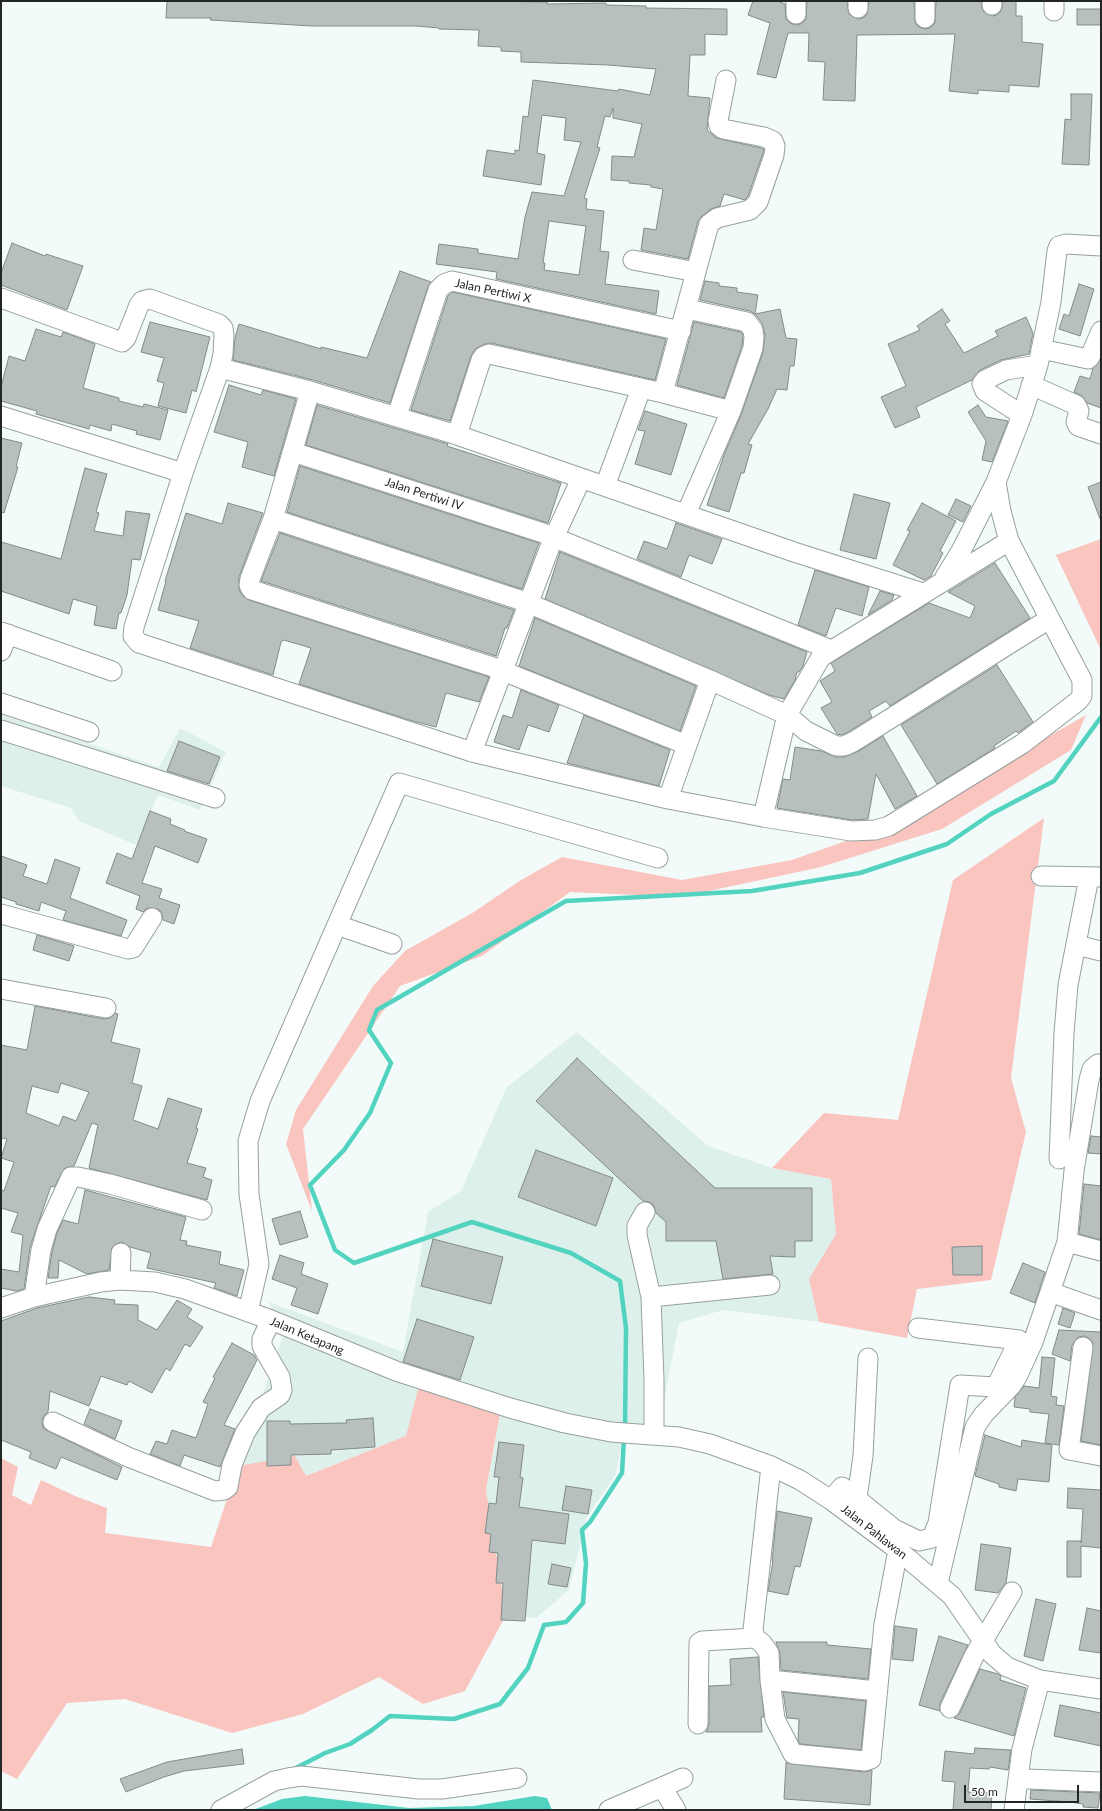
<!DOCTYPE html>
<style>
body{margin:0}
#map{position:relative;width:1102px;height:1811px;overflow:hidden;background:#f2fbf9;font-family:Lato,sans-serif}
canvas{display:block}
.frame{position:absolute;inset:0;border:2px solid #222625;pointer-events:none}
.scale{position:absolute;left:964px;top:1785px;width:115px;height:18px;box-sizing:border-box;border:2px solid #222625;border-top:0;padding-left:5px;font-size:12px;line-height:14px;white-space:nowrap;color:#222625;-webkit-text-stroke:3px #fff;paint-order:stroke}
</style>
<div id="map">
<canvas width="1102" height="1811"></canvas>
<div class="frame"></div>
<div class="scale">50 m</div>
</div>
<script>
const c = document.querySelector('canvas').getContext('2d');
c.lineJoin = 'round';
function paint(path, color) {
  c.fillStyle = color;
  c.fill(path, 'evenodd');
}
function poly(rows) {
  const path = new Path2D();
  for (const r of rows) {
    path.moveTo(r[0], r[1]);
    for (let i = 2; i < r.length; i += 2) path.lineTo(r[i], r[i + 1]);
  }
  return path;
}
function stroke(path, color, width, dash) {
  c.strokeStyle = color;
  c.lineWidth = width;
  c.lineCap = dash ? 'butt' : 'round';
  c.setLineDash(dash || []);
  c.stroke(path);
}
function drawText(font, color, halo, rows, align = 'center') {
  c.font = font + ' Lato,sans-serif';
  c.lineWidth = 4;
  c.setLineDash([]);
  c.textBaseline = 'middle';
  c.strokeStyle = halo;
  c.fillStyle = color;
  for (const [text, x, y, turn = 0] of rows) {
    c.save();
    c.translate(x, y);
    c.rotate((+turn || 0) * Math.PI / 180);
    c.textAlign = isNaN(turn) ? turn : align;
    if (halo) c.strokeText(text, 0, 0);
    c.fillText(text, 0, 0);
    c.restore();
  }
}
paint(poly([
 [1,714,159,767,180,728,226,752,200,810,158,795,136,845,79,821,71,808,1,786],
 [577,1032,708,1146,772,1168,831,1179,836,1234,809,1279,819,1322,723,1310,679,1323,657,1437,623,1435,616,1474,587,1517,569,1590,536,1618,506,1615,486,1490,501,1408,419,1385,407,1436,305,1476,238,1466,282,1338,269,1302,403,1352,428,1212,461,1191,507,1087]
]), '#def0ec');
paint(poly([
 [1101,539,1101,650,1056,555],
 [1086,715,1071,750,942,829,821,867,681,897,570,892,482,956,400,986,303,1129,312,1211,286,1144,296,1110,373,986,405,951,474,912,521,880,562,857,682,880,792,860,897,823],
 [1044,818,1011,1078,1026,1132,991,1280,917,1289,907,1338,819,1322,809,1279,836,1234,831,1179,772,1168,824,1113,898,1120,953,880],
 [419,1385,501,1408,486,1490,506,1615,465,1691,423,1704,379,1677,303,1714,232,1733,125,1699,67,1703,17,1779,1,1771,1,1458,18,1467,12,1495,31,1505,41,1480,75,1496,107,1508,105,1533,211,1547,238,1466,295,1456,306,1476,406,1436]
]), '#fac4bf');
paint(poly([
 [305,1796,409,1808,474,1806,535,1796,547,1798,552,1810,253,1810,282,1799]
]), '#52d3c0');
stroke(poly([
 [625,1428,626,1328,620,1281,571,1253,472,1222,354,1263,335,1250,310,1185,344,1150,370,1113,391,1063,369,1030,377,1010,566,901,752,891,860,873,947,844,991,814,1054,781,1101,717],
 [294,1769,325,1753,350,1744,372,1730,390,1716,454,1719,500,1704,528,1668,544,1625,566,1622,583,1603,586,1563,582,1530,590,1522,622,1473,624,1438]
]), '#52d3c0', 4.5);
const building = poly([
 [167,1,482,1,547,2,547,4,606,3,606,5,646,6,646,8,727,9,727,35,705,34,705,55,690,55,688,96,710,98,707,130,716,138,761,148,764,149,763,153,748,196,745,200,724,194,720,206,711,209,702,216,698,221,688,259,641,250,644,228,656,230,663,189,651,187,651,185,629,183,629,181,611,180,612,156,634,157,642,124,613,118,613,108,610,117,605,116,597,147,600,148,584,198,587,199,586,209,604,211,600,251,609,252,605,284,659,291,656,314,496,279,497,272,436,264,439,244,478,249,478,253,518,259,525,217,532,192,564,196,581,142,564,140,566,118,542,115,537,153,545,155,541,185,483,176,487,150,515,154,515,150,519,151,523,116,528,117,533,80,618,91,619,89,650,95,656,69,608,65,521,62,521,52,501,51,501,47,478,46,479,30,439,29,439,28,416,26,312,26,210,20,211,18,166,18,167,1],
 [549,221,586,226,579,275,544,270,545,263,543,263,549,221],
 [753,1,777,1,785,4,786,19,790,23,796,25,801,24,806,19,807,1,847,1,849,14,858,19,863,18,867,14,869,1,914,1,915,23,919,27,925,29,930,28,935,23,936,1,981,1,983,11,992,16,997,15,1001,11,1003,1,1016,1,1016,16,1022,16,1022,42,1043,44,1039,87,1009,85,1009,92,978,90,978,94,949,91,955,34,857,35,855,101,823,100,825,62,808,61,809,33,788,33,776,78,757,74,770,23,748,15,753,1],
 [1077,9,1101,9,1101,25,1077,25,1077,9],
 [1071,94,1092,94,1089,165,1062,164,1065,119,1071,120,1071,94],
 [12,243,45,256,46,254,83,266,67,310,1,285,1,273,12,243],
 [400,271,431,282,428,287,390,403,313,380,233,360,235,338,239,324,321,349,321,347,367,358,400,271],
 [705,281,719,283,719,286,737,288,737,292,758,295,755,314,780,309,786,338,797,339,794,366,790,366,787,390,777,389,768,409,748,444,752,445,744,473,741,473,729,512,707,505,724,455,741,415,763,352,765,335,762,323,756,315,750,311,700,300,705,281],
 [1079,284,1094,289,1080,336,1059,329,1064,314,1069,316,1079,284],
 [453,292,666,339,655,380,491,343,485,344,475,349,471,356,450,421,411,410,448,296,453,292],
 [942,309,950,321,945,324,964,353,998,336,995,331,1026,317,1033,333,1029,354,1001,360,980,370,972,380,916,407,920,417,895,428,881,397,906,386,888,344,920,330,917,326,942,309],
 [150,322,210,337,196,392,192,390,186,413,158,406,164,383,157,381,164,358,141,352,150,322],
 [694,322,741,332,743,334,742,346,724,398,677,385,694,322],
 [36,329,61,337,63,332,95,344,83,388,119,398,119,401,143,407,144,404,168,410,160,440,136,434,137,431,112,424,111,431,90,425,89,429,36,414,37,411,1,401,1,387,9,356,25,361,36,329],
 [1101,359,1101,408,1087,403,1081,395,1074,392,1080,376,1090,379,1093,368,1101,359],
 [229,385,261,395,263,390,296,399,274,476,242,467,248,442,214,432,229,385],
 [317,405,448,444,447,446,561,483,548,523,306,445,317,405],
 [978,405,986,417,1008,421,992,462,982,460,986,441,968,412,978,405],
 [645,411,687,424,671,475,635,464,645,431,638,430,645,411],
 [1,438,22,443,16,467,18,467,4,513,1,512,1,438],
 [300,466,539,543,522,589,287,512,300,466],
 [85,468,107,474,96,512,99,513,94,531,123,536,126,511,150,514,140,560,132,559,127,595,121,613,119,613,116,629,94,625,97,606,73,599,69,614,1,591,1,542,61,559,85,468],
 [1101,482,1101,519,1100,519,1088,487,1101,482],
 [854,494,890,503,876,559,840,550,854,494],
 [956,499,971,506,963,522,948,515,956,499],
 [228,503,263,513,239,577,239,590,243,596,249,600,489,677,479,702,446,693,436,727,409,720,299,684,311,648,284,640,281,642,273,675,190,648,199,621,158,610,166,581,165,581,186,513,222,524,228,503],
 [922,503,956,521,940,551,943,553,931,576,924,580,893,565,910,531,907,530,922,503],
 [676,523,722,539,712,564,689,555,681,577,637,559,644,541,667,549,676,523],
 [280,533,514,610,507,628,505,628,496,656,261,581,280,533],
 [560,552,807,652,803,666,799,672,797,672,795,680,784,699,769,695,545,599,560,552],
 [995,563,1030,618,890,706,886,701,869,711,872,717,848,732,842,735,837,734,821,708,832,702,820,681,835,671,831,663,929,603,970,618,975,606,948,592,995,563],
 [815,570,869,587,862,616,836,608,826,636,798,625,815,570],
 [880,591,894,595,892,600,868,615,880,591],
 [535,618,696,686,680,731,519,666,535,618],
 [997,665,1033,722,1018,733,1016,731,994,746,995,748,937,784,901,725,997,665],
 [521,690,559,705,549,732,528,725,519,750,494,742,503,715,512,718,521,690],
 [584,715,670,750,659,786,567,763,584,715],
 [883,736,917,796,895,809,876,774,868,819,852,820,777,808,783,779,790,780,795,747,821,751,836,757,844,757,859,751,883,736],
 [179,741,220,757,209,784,167,771,179,741],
 [150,811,171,819,170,824,185,830,184,831,207,839,198,863,155,846,142,883,162,889,159,898,180,905,174,924,163,920,162,913,158,909,147,908,143,912,136,909,140,896,106,883,117,853,132,859,150,811],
 [1,856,27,865,23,876,47,884,55,859,80,868,70,898,127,920,121,936,63,920,66,911,41,902,39,911,16,904,16,902,1,897,1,856],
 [37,935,74,946,69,961,33,950,37,935],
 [35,1006,104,1019,110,1018,115,1013,118,1014,111,1042,140,1049,132,1083,142,1086,133,1120,158,1129,168,1098,202,1109,196,1128,198,1129,187,1163,206,1168,203,1177,212,1180,207,1200,89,1168,98,1125,92,1123,74,1166,65,1168,54,1187,51,1186,30,1247,24,1289,16,1291,1,1288,1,1269,19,1272,23,1235,11,1232,18,1213,1,1208,1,1190,4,1191,14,1162,1,1158,7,1139,1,1138,1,1045,27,1050,35,1006],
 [61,1083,89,1092,76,1121,63,1116,59,1126,26,1113,32,1086,58,1093,61,1083],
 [577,1058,715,1188,812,1188,812,1241,795,1241,795,1257,770,1256,773,1274,723,1279,716,1241,666,1241,666,1222,656,1213,654,1206,650,1202,643,1201,536,1101,577,1058],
 [1091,1136,1101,1137,1101,1154,1088,1153,1091,1136],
 [536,1150,613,1178,596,1226,518,1197,536,1150],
 [1084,1184,1101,1186,1101,1240,1079,1234,1084,1184],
 [85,1190,186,1217,180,1240,187,1241,186,1245,221,1252,219,1264,244,1270,237,1296,214,1288,216,1283,147,1268,151,1253,130,1247,122,1242,116,1244,112,1248,109,1270,87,1274,59,1260,58,1278,48,1278,52,1252,57,1233,63,1220,78,1224,85,1190],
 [300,1211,308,1237,280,1245,272,1219,300,1211],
 [433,1239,503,1257,491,1304,421,1286,433,1239],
 [982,1246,982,1275,953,1275,952,1247,982,1246],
 [280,1255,304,1263,301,1274,328,1284,318,1314,291,1305,297,1288,272,1279,280,1255],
 [1023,1263,1045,1272,1035,1303,1010,1293,1023,1263],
 [89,1297,115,1300,114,1304,138,1305,138,1320,157,1330,177,1300,192,1309,187,1317,203,1327,190,1347,185,1344,170,1371,166,1368,152,1393,129,1381,127,1385,101,1376,89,1406,50,1391,48,1412,43,1417,42,1423,44,1429,122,1467,117,1480,61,1457,56,1469,29,1458,31,1452,1,1440,1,1321,37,1308,89,1297],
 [1063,1308,1075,1313,1070,1328,1058,1324,1063,1308],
 [417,1319,474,1337,460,1380,403,1362,417,1319],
 [1059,1330,1101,1332,1101,1445,1081,1441,1093,1343,1090,1339,1085,1336,1078,1337,1072,1345,1070,1361,1052,1354,1059,1330],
 [232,1343,254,1355,257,1360,224,1425,235,1429,220,1467,184,1455,180,1466,150,1454,156,1441,167,1444,172,1430,196,1438,208,1404,203,1402,215,1378,213,1377,232,1343],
 [1042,1357,1055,1358,1051,1396,1057,1397,1056,1405,1064,1406,1059,1445,1045,1443,1049,1414,1030,1412,1030,1409,1014,1407,1015,1397,1024,1386,1039,1388,1042,1357],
 [90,1409,122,1421,115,1439,84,1424,90,1409],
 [373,1418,375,1447,331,1450,331,1454,291,1455,291,1465,267,1466,267,1421,290,1421,290,1424,347,1423,346,1420,373,1418],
 [985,1435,1021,1447,1022,1440,1052,1445,1049,1482,1018,1479,1016,1491,999,1487,999,1484,975,1476,985,1435],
 [499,1442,524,1445,520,1477,523,1478,519,1507,569,1514,565,1544,532,1540,525,1621,501,1620,503,1583,496,1583,498,1553,489,1552,491,1534,485,1533,489,1503,496,1504,499,1477,494,1477,499,1442],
 [566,1486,592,1490,588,1514,562,1510,566,1486],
 [1068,1488,1101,1490,1101,1548,1081,1546,1081,1577,1067,1577,1067,1541,1081,1541,1081,1543,1083,1509,1067,1508,1068,1488],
 [777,1511,812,1518,800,1567,795,1566,788,1595,768,1591,773,1561,772,1561,777,1511],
 [981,1544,1011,1548,1006,1583,998,1593,975,1590,981,1544],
 [552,1564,571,1568,567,1587,548,1584,552,1564],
 [1036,1599,1056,1604,1043,1661,1024,1656,1036,1599],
 [1087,1608,1101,1611,1101,1653,1079,1650,1087,1608],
 [895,1626,917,1629,913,1661,892,1659,895,1626],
 [939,1636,968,1645,940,1703,940,1711,919,1705,939,1636],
 [776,1642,827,1642,827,1645,871,1649,868,1679,781,1670,780,1653,776,1642],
 [758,1657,764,1717,761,1717,762,1732,706,1732,709,1724,709,1686,731,1685,730,1659,758,1657],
 [980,1669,998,1674,1001,1676,1000,1680,1026,1688,1014,1736,954,1718,960,1713,980,1669],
 [783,1692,866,1701,861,1750,800,1744,798,1740,799,1719,787,1718,783,1692],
 [1060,1705,1101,1713,1101,1746,1054,1736,1060,1705],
 [975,1748,1011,1750,1008,1770,990,1767,989,1769,970,1768,968,1792,992,1793,991,1810,953,1810,955,1782,942,1781,945,1751,974,1754,975,1748],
 [242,1749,244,1764,184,1771,164,1777,126,1792,120,1779,167,1762,242,1749],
 [786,1763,864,1772,872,1770,870,1805,784,1799,786,1763],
 [1031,1790,1100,1793,1098,1808,1083,1807,1083,1804,1070,1802,1030,1799,1031,1790]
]);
paint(building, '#b8c0bf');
stroke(building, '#838b8a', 1);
const minor = poly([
 [925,1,925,18],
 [992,1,992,5],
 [858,8,858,1],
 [1054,11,1054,1],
 [796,14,796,1],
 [633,260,696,272],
 [1,298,122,342,126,338,139,305,142,301,150,299,219,324,223,328,224,335,223,354,220,368],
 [1041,349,1088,359,1090,357,1101,331],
 [1031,385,1076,405,1079,411,1076,422,1078,426,1101,434],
 [310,391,273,519,250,579,249,585,252,590,493,667,687,745],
 [663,393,709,224,717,218,750,210,758,202,774,155,775,146,773,141,764,137,723,129,719,126,718,121,726,80],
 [1022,415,985,391,982,384,985,380,1006,370,1038,365],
 [1,416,183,473],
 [397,416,438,290,444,284,452,281,681,331],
 [457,435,481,360,484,356,489,354,663,393,731,411],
 [293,452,543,533,831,650],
 [605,486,641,389],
 [686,514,731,411,753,348,754,337,753,330,747,322,687,309],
 [273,519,523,601,710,680,787,715,806,731,836,746,844,746,853,742,1049,619],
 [945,577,961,551,996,482],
 [923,593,794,552,457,435,310,391,220,368,183,473,134,627,133,636,139,643,472,752,668,799,763,817,851,831,875,830,889,826,1022,744,1078,701,1082,696,1082,680,1009,541,1001,511,996,482,1022,415,1038,365,1051,302,1057,251,1059,246,1066,244,1101,246],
 [1,632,112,671],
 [1,651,8,634],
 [1,703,89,732],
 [1,730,215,798],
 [472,752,551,544,581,479],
 [668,799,710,680],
 [763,817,787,715,821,657,1009,541],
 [1041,876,1101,877],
 [1,914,128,949,133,948,152,918],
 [337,925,392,944],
 [1076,945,1101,951],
 [1,989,106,1008],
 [1059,1159,1064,1033,1068,985,1089,877],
 [645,1212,637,1226,637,1235,651,1297,654,1380,654,1434],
 [1067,1242,1101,1251],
 [120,1280,121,1253],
 [1050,1292,1101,1310],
 [34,1297,41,1250,47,1229,71,1177,78,1177,110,1184,202,1210],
 [651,1297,770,1285],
 [1,1308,34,1297,101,1282,120,1280,155,1282,185,1289,271,1320,396,1371,510,1408,565,1423,611,1432,679,1437,710,1444,771,1466,800,1480,831,1500,898,1550,952,1596,992,1654,1007,1667,1040,1680,1101,1689],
 [248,1312,259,1264,249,1194,248,1141,260,1101,399,783,658,858],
 [1083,1347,1069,1450,1101,1456],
 [53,1422,128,1457,215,1491,224,1490,228,1487,232,1465,245,1433,261,1408,280,1395,282,1390,280,1377,262,1346,262,1339,271,1320],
 [771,1466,753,1630,755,1638,762,1643,769,1653,770,1680,775,1719,793,1754,865,1761,871,1759,884,1624,898,1550],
 [857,1498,863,1456,868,1358],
 [831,1500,842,1487,894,1529,919,1541,932,1538,938,1523,960,1385,996,1387,1019,1340,918,1328],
 [938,1583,975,1427,984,1414,1011,1386,1017,1377,1033,1342,1067,1242,1074,1171,1089,1080,1092,1069,1098,1064,1101,1064],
 [770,1680,877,1691],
 [950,1708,974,1656,1012,1592],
 [698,1724,699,1643,702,1641,755,1638],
 [1028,1779,1101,1782],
 [662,1787,676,1810],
 [221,1810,274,1781,288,1778,301,1776,419,1789,442,1789,517,1778],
 [609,1810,683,1778],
 [1014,1810,1022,1749,1040,1680]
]);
stroke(minor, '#97a09e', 21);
stroke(minor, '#fff', 19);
drawText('12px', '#222625', '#fff', [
 ["Jalan Pertiwi X",493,291,12],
 ["Jalan Pertiwi IV",424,494,18],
 ["Jalan Ketapang",307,1336,23],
 ["Jalan Pahlawan",874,1532,38]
]);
</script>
